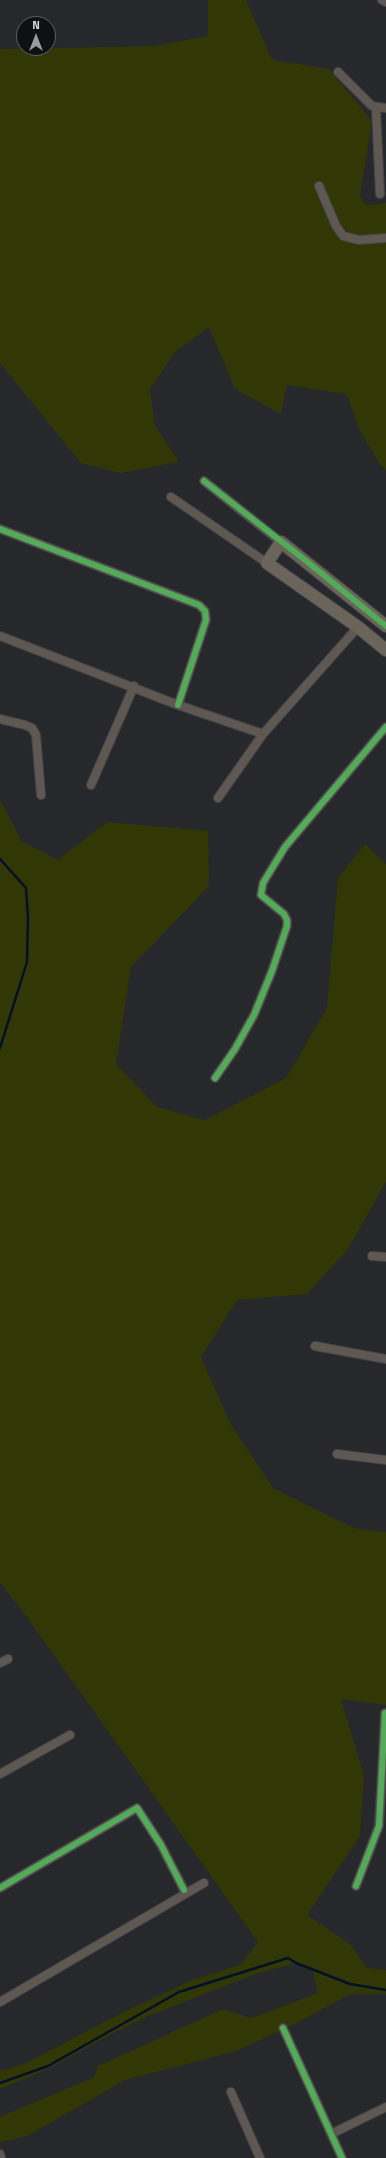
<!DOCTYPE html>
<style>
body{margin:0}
#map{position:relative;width:386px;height:2158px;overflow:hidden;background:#26282b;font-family:"Titillium Web",sans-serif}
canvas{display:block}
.north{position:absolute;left:16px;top:16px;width:40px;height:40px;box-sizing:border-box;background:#0f1013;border:1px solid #5f6064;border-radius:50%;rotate:0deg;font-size:11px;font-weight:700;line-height:16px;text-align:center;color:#d6d9dd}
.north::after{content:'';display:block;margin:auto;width:14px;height:18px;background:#989b9f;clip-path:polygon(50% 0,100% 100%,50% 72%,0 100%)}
</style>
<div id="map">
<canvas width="386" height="2158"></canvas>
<div class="north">N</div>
</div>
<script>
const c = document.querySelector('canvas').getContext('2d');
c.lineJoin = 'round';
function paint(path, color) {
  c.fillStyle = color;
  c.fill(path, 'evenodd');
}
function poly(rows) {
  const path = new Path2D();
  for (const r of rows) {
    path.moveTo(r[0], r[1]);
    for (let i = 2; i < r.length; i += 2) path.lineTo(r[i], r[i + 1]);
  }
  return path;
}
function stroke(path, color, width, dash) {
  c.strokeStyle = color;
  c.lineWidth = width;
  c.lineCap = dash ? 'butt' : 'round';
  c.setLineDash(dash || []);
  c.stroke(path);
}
paint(poly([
 [208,0,246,0,272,60,329,69,372,121,360,196,366,205,386,203,386,470,381,466,359,429,347,394,287,385,281,414,235,389,209,327,175,352,150,389,155,425,179,462,121,473,81,463,0,363,0,49,155,46,208,36],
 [0,799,22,842,58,860,107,822,208,831,209,886,131,967,116,1064,157,1107,205,1120,286,1078,327,1008,338,878,365,844,386,864,386,1181,349,1248,307,1294,237,1300,201,1357,230,1423,273,1488,356,1529,386,1532,386,1705,341,1699,364,1776,360,1836,307,1915,350,1944,367,1968,386,1970,386,1994,350,1994,297,2023,236,2051,125,2080,27,2136,0,2142,0,2117,94,2077,98,2066,223,2009,251,2018,318,1993,313,1972,296,1963,256,1974,153,2014,113,2033,46,2070,0,2089,0,2071,24,2064,126,2011,192,1980,240,1965,258,1942,29,1620,0,1582]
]), '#313806');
stroke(poly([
 [0,859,26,888,28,918,27,962,0,1048],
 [0,2083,48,2066,179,1992,288,1958,296,1963,350,1984,386,1990]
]), '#031128', 2.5);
const street = poly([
 [382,0,386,2],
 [338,72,372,106,386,108],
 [376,107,380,194],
 [319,186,336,226,343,236,359,240,386,238],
 [204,481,281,542],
 [171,497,267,563],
 [0,529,199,605,205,611,206,620,178,705],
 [0,636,178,705,263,734],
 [0,719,25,725,32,728,36,735,41,795],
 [91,785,134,686],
 [218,798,263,734,358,627],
 [215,1078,235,1049,254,1015,272,971,287,926,287,920,284,914,261,895,263,883,285,847,386,727],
 [372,1256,386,1257],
 [315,1346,386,1359],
 [337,1454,386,1460],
 [0,1663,8,1659],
 [0,1774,70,1735],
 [356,1886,379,1826,385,1713],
 [0,1888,137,1808,161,1845,184,1890],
 [0,2002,204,1883],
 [283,2028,342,2158],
 [231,2092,260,2158],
 [331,2134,386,2107],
 [0,2154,1,2158]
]);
const secondary = poly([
 [386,626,281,542,267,563,358,627,386,650]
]);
stroke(street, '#434447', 10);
stroke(secondary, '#434447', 14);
stroke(street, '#5f5852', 8);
stroke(secondary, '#6b645b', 12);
stroke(poly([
 [204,481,305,560,386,626],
 [0,529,199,605,205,611,206,620,178,705],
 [215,1078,235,1049,254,1015,272,971,287,926,287,920,284,914,261,895,263,883,285,847,386,727],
 [356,1886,379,1826,385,1713],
 [0,1888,137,1808,161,1845,184,1890],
 [283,2028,342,2158]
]), '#51ab58', 6);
</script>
